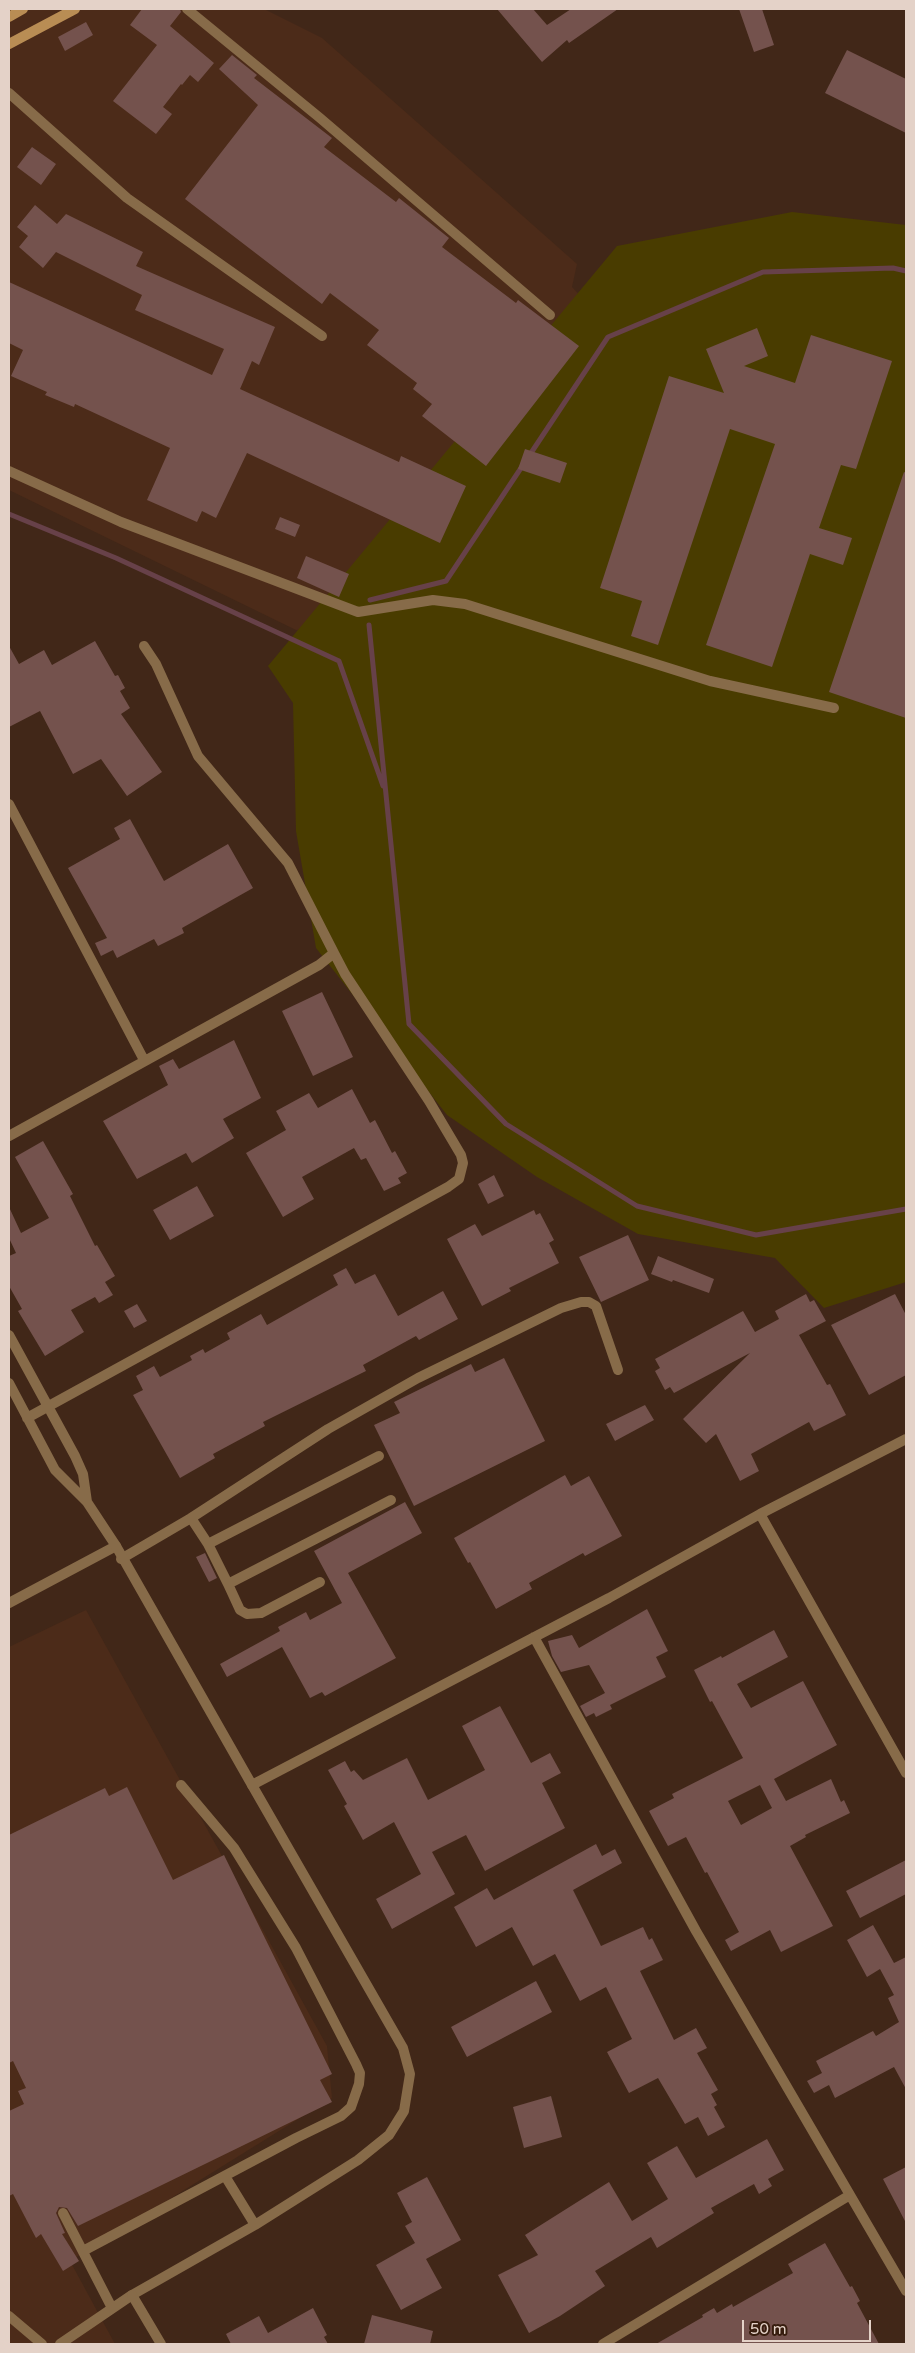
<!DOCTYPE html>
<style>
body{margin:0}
#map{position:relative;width:915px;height:2353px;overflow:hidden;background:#412718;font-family:"Varela Round",sans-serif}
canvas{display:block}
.frame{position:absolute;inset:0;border:10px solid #e4d2c8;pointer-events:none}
.scale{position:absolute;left:742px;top:2320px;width:129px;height:22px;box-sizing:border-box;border:2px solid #e4d2c8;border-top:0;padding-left:6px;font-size:15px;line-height:18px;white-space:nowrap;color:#e4d2c8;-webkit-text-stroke:4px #371d0e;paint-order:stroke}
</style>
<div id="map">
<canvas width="915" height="2353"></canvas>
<div class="frame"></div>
<div class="scale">50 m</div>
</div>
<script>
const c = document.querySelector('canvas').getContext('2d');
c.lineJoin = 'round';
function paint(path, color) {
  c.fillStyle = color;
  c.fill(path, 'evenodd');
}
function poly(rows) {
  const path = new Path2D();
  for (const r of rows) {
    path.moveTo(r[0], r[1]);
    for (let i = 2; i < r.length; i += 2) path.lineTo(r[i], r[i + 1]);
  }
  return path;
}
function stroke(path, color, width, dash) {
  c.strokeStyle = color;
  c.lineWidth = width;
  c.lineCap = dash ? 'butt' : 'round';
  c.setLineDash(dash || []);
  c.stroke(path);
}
paint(poly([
 [9,9,264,9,322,38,577,264,572,287,597,313,398,618,296,630,9,490],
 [86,1610,327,2046,332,2098,70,2261,115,2344,9,2344,9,1647]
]), '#4c2b19');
paint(poly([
 [792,212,906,225,906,1282,824,1308,775,1258,638,1234,537,1177,447,1115,316,948,296,831,293,703,268,666,617,246]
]), '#493c00');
stroke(poly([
 [529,456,608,337,763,272,893,268,906,271],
 [9,514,116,558,339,661,383,786],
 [370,600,446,581,523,465],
 [369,625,409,1024,506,1124,637,1206,756,1235,906,1209]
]), '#674149', 5);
paint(poly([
 [142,9,180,9,181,12,170,26,214,63,198,82,190,75,182,85,181,84,163,107,172,114,156,134,113,101,157,45,130,25],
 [497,9,533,9,547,25,571,9,618,9,569,43,567,40,542,62],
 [739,9,762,9,774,45,754,52],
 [86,22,93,35,65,51,58,37],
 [847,50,906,79,906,133,825,93],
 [232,55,257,75,254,78,332,138,324,147,396,202,399,198,449,238,442,247,516,303,518,300,579,346,486,466,422,416,432,404,413,389,417,383,367,345,379,330,330,293,322,304,185,199,258,105,219,69],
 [32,147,56,164,41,185,17,167],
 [35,205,57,224,66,214,143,252,136,266,275,327,259,365,252,361,240,389,399,462,401,456,466,486,440,543,247,453,216,518,202,511,197,522,147,500,170,448,75,404,74,407,45,395,47,392,11,376,23,350,9,343,9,282,212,375,224,349,135,310,142,295,56,252,43,268,19,247,28,236,17,227],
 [757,328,768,356,744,366,795,383,811,335,892,361,856,469,841,465,819,528,852,538,843,565,810,554,772,667,706,645,775,444,730,429,658,645,631,636,642,601,600,588,669,376,724,393,706,349],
 [525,449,567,463,560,483,518,469],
 [904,472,906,473,906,718,829,692],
 [280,517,300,525,295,537,275,529],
 [306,556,349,574,339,597,297,578],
 [95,641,115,676,118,675,125,688,120,691,130,708,121,714,162,772,127,796,101,759,73,774,40,711,9,727,9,646,19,664,44,650,52,665],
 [130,819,164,881,228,844,253,888,182,928,184,933,158,946,154,939,117,958,113,950,101,956,95,943,107,938,68,868,120,839,114,828],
 [322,992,353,1057,313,1076,282,1011],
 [234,1040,261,1098,223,1119,234,1138,192,1163,186,1153,137,1179,103,1121,168,1085,159,1066,173,1059,179,1069],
 [352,1089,370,1123,375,1120,392,1153,395,1151,407,1173,398,1178,401,1183,384,1191,366,1158,361,1160,354,1148,302,1177,314,1199,283,1217,246,1153,286,1130,276,1111,309,1093,318,1108],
 [43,1141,73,1194,70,1196,95,1246,97,1245,115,1276,105,1282,113,1295,99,1303,95,1297,71,1310,84,1332,45,1356,18,1311,22,1309,9,1286,9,1256,16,1253,9,1238,9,1207,21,1233,49,1218,15,1157],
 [494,1175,504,1196,488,1204,478,1184],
 [197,1186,214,1216,170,1240,153,1210],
 [534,1210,536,1215,540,1213,554,1240,549,1243,559,1263,509,1288,511,1291,482,1306,447,1239,475,1224,482,1236],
 [628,1235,649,1280,601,1302,579,1257],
 [658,1256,714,1279,709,1293,673,1280,672,1282,651,1274],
 [346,1268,355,1284,375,1274,398,1316,443,1291,458,1319,419,1340,416,1336,363,1365,366,1371,263,1422,265,1426,213,1454,215,1458,180,1478,133,1395,143,1390,136,1376,154,1366,160,1377,192,1360,190,1356,203,1349,205,1353,230,1339,227,1333,261,1314,267,1325,338,1285,333,1275],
 [806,1294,810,1302,814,1300,826,1321,799,1335,827,1385,830,1384,846,1415,814,1431,809,1422,751,1454,759,1471,740,1481,716,1434,706,1443,683,1419,750,1353,674,1393,670,1387,665,1390,655,1371,660,1368,655,1359,743,1311,755,1332,779,1319,775,1311],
 [895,1294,906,1315,906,1375,869,1395,831,1325],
 [137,1304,147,1321,134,1328,124,1311],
 [504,1358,545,1441,414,1506,374,1425,400,1413,394,1402,471,1364,475,1372],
 [645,1405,654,1420,615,1441,606,1424],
 [565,1475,571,1486,589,1476,622,1536,585,1556,583,1553,529,1583,532,1589,496,1609,470,1562,468,1563,454,1538],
 [405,1502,422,1533,348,1573,396,1658,325,1696,322,1692,310,1698,282,1647,227,1677,220,1664,280,1631,278,1627,306,1612,310,1620,342,1603,314,1551],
 [205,1553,217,1578,209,1582,196,1557],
 [647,1609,668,1651,656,1657,666,1677,610,1705,612,1709,596,1717,594,1713,586,1717,580,1706,605,1693,589,1665,561,1672,552,1656,548,1641,572,1635,579,1648],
 [774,1630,788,1657,737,1684,751,1708,803,1681,837,1745,774,1779,786,1801,831,1779,841,1802,844,1800,850,1813,805,1835,806,1837,790,1846,833,1926,781,1952,770,1930,731,1951,725,1940,739,1932,707,1872,705,1873,686,1837,668,1846,649,1811,674,1798,672,1794,743,1758,712,1701,710,1702,694,1670,721,1656,722,1658],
 [760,1785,772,1808,741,1825,728,1801],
 [500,1706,531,1763,550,1753,561,1773,542,1783,565,1828,485,1871,466,1835,432,1852,455,1894,392,1929,376,1899,421,1874,394,1822,363,1840,344,1806,347,1804,328,1770,345,1761,351,1772,354,1770,363,1780,407,1758,428,1800,485,1770,462,1726],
 [127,1787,173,1880,224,1855,332,2074,320,2080,332,2102,78,2226,67,2208,59,2207,56,2213,65,2233,62,2234,79,2261,63,2271,41,2234,36,2238,13,2194,9,2196,9,2111,24,2104,18,2091,26,2088,13,2061,9,2063,9,1835,105,1788,109,1796],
 [596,1844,602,1856,615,1849,622,1863,573,1890,601,1946,643,1927,649,1940,652,1938,663,1960,640,1971,674,2040,696,2028,707,2048,697,2053,718,2090,711,2094,717,2105,714,2107,725,2127,708,2136,698,2117,685,2124,658,2078,629,2093,607,2052,632,2039,606,1987,580,2001,555,1954,533,1966,512,1927,476,1947,454,1907,487,1888,494,1900],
 [906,1860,906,1894,860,1918,846,1891],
 [873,1925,894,1963,906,1957,906,2089,894,2067,835,2098,829,2085,814,2093,807,2081,822,2073,816,2061,873,2031,876,2036,899,2022,888,1998,894,1995,880,1969,867,1977,847,1940],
 [536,1981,552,2012,467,2057,451,2027],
 [551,2096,562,2137,524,2148,513,2107],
 [767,2139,784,2170,768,2179,772,2186,759,2194,754,2184,711,2208,714,2213,657,2248,651,2237,595,2271,605,2286,560,2316,529,2333,498,2275,538,2255,525,2235,609,2182,632,2221,668,2199,647,2163,677,2146,696,2178],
 [906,2167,906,2223,883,2179],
 [427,2177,461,2240,426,2259,442,2288,401,2310,376,2265,415,2243,405,2226,412,2222,397,2193],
 [825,2243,850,2287,852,2286,860,2301,857,2303,879,2344,656,2344,703,2317,702,2315,714,2308,717,2313,732,2304,733,2307,793,2273,788,2264],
 [313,2308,327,2335,324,2337,328,2344,231,2344,226,2334,259,2316,268,2333],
 [372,2315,433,2331,430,2344,364,2344]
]), '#74524d');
stroke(poly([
 [187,9,320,118,550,315],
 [9,93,127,198,322,336],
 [9,471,121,522,358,612,433,600,465,604,710,681,834,708],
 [191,1518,208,1544,228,1584,391,1500],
 [208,1544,379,1456],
 [121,1559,191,1518,328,1429,418,1378,561,1308,581,1302,589,1302,596,1306,618,1370],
 [228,1584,240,1610,247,1614,261,1613,320,1582],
 [9,1603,116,1546],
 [225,2176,255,2225],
 [63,2213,112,2308],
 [83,2251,296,2138,341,2116,351,2107,359,2084,360,2073,356,2064,296,1948,234,1848,181,1785],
 [9,2316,42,2344],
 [60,2344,132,2295,255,2225,358,2160,389,2135,404,2111,410,2074,403,2048,252,1785]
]), '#876b49', 10);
stroke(poly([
 [9,804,144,1060],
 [9,1136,319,965,334,953,288,863,198,756,156,664,144,646],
 [9,1335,75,1456,83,1474,87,1502],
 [9,1383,55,1470,87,1502,116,1546,252,1785,609,1598,760,1514,906,1439],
 [27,1418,448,1187,459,1179,463,1163,461,1155,429,1101,345,974,334,953],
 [760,1514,906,1773],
 [534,1637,696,1931,906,2291],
 [132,2295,161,2344],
 [603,2344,850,2195]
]), '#876b49', 10);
stroke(poly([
 [9,17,23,9],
 [9,44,75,9]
]), '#b98d54', 10);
</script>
